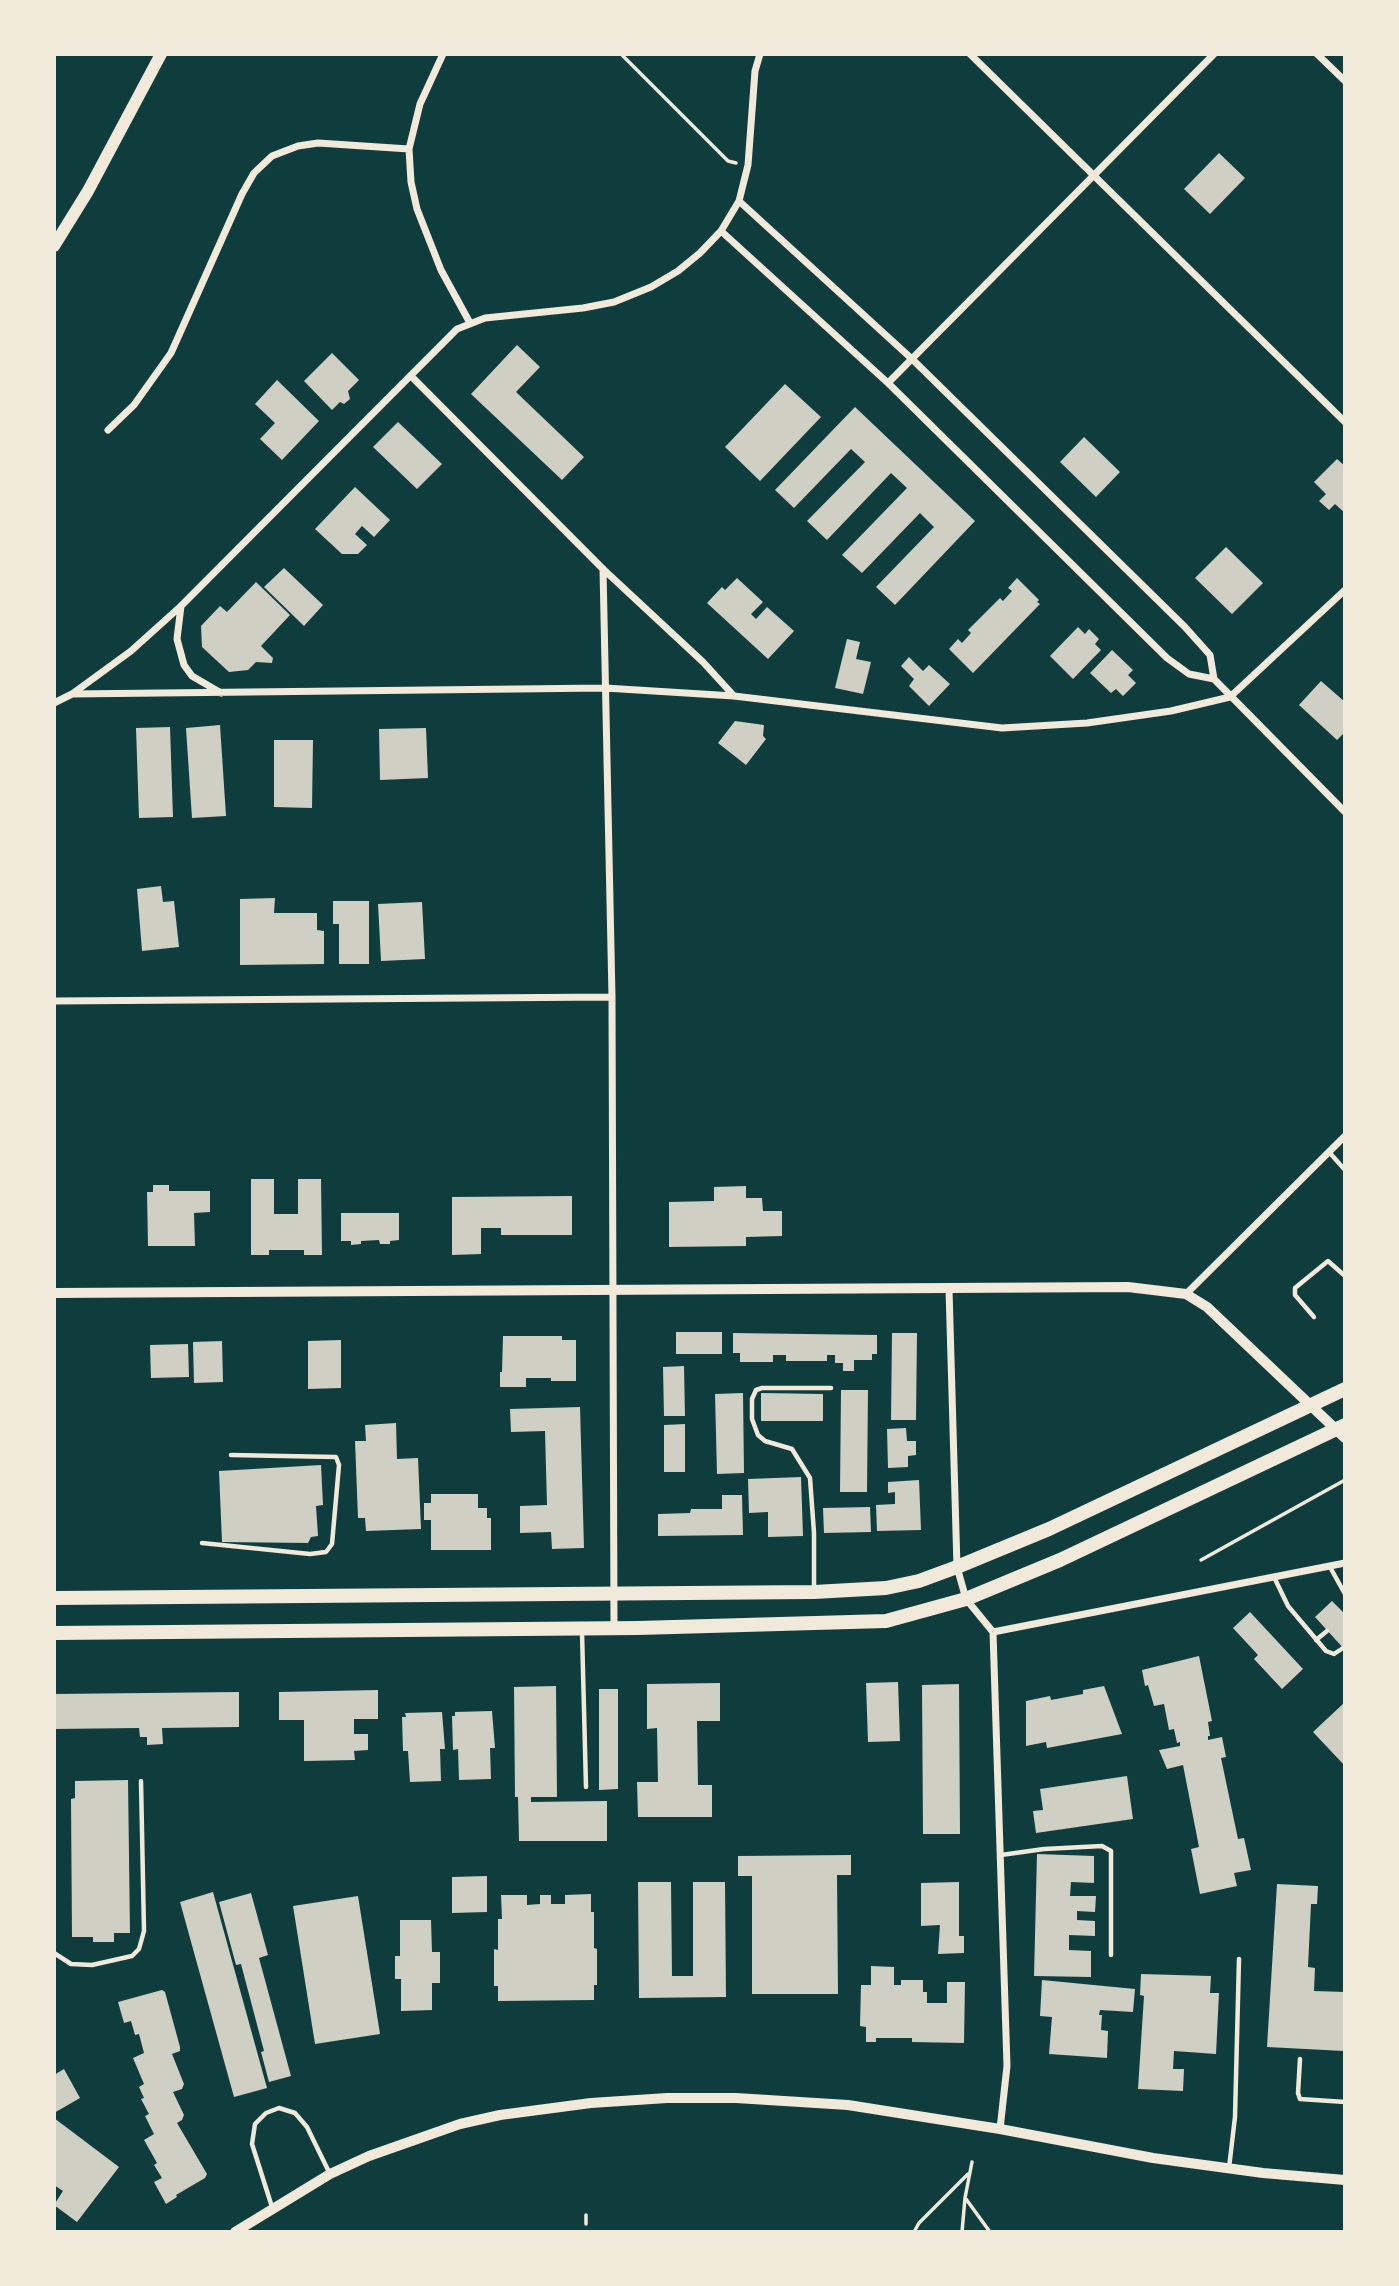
<!DOCTYPE html>
<style>
body{margin:0}
#map{position:relative;width:1399px;height:2286px;overflow:hidden;background:#0f3d3e;font-family:"PT Sans",sans-serif}
canvas{display:block}
.frame{position:absolute;inset:0;border:56px solid #f1e9da;pointer-events:none}
</style>
<div id="map">
<canvas width="1399" height="2286"></canvas>
<div class="frame"></div>
</div>
<script>
const c = document.querySelector('canvas').getContext('2d');
c.lineJoin = 'round';
function paint(path, color) {
  c.fillStyle = color;
  c.fill(path, 'evenodd');
}
function poly(rows) {
  const path = new Path2D();
  for (const r of rows) {
    path.moveTo(r[0], r[1]);
    for (let i = 2; i < r.length; i += 2) path.lineTo(r[i], r[i + 1]);
  }
  return path;
}
function stroke(path, color, width, dash) {
  c.strokeStyle = color;
  c.lineWidth = width;
  c.lineCap = dash ? 'butt' : 'round';
  c.setLineDash(dash || []);
  c.stroke(path);
}
paint(poly([
 [1219,153,1245,178,1210,214,1184,189],
 [517,345,540,367,516,392,584,457,562,480,471,394],
 [332,353,359,380,348,391,350,399,344,404,340,402,332,410,304,381],
 [277,380,319,421,282,460,260,439,275,423,255,404],
 [785,384,821,417,760,481,725,447],
 [855,407,975,521,895,605,876,587,934,527,920,513,862,573,842,555,907,488,891,473,827,540,807,521,865,462,851,449,794,508,775,490],
 [398,422,442,464,417,489,373,447],
 [1084,437,1120,472,1096,497,1060,462],
 [1337,459,1345,466,1345,513,1335,504,1329,510,1319,501,1326,494,1314,482],
 [355,487,390,520,374,537,362,526,355,534,367,545,358,554,342,554,315,529],
 [1226,547,1263,583,1232,614,1195,578],
 [284,568,323,605,304,626,264,587],
 [737,578,763,602,751,614,756,619,767,607,794,631,768,659,707,603,722,587,725,590],
 [1017,578,1039,600,1037,602,1040,604,973,673,949,649,958,639,962,643,971,633,968,630,1000,598,1003,601,1012,591,1008,588],
 [256,582,290,615,261,646,273,658,272,663,256,662,248,670,229,672,202,647,201,626,220,606,227,612],
 [1078,627,1085,634,1089,629,1099,639,1095,644,1101,650,1073,679,1050,656],
 [847,639,860,642,856,659,871,662,863,694,835,688],
 [1112,650,1133,670,1128,675,1136,683,1123,696,1116,689,1111,693,1090,673],
 [909,657,923,671,929,665,950,684,929,706,909,686,914,679,901,666],
 [1321,681,1345,702,1345,732,1337,740,1299,705],
 [735,721,764,725,763,736,766,739,746,765,718,743],
 [220,725,226,816,192,818,186,728],
 [170,727,173,817,139,818,136,728],
 [426,728,428,778,380,780,379,729],
 [274,740,313,740,312,808,274,807],
 [161,886,163,902,174,901,179,947,142,951,137,889],
 [275,898,274,913,317,913,317,930,324,931,324,964,240,965,240,899],
 [333,901,369,901,369,964,339,964,339,924,333,924],
 [422,902,425,959,381,961,378,904],
 [251,1179,274,1179,274,1214,298,1214,298,1179,321,1179,322,1255,304,1255,304,1250,269,1250,269,1255,251,1255],
 [153,1185,169,1185,169,1191,210,1191,210,1212,194,1213,195,1246,148,1246,147,1192,153,1192],
 [746,1186,746,1198,762,1198,763,1211,782,1211,782,1236,746,1237,746,1246,669,1247,669,1202,714,1201,714,1187],
 [572,1196,572,1235,501,1235,501,1228,481,1228,481,1254,452,1255,452,1197],
 [341,1213,399,1213,399,1240,390,1241,390,1244,380,1244,379,1240,361,1241,361,1244,351,1245,351,1241,341,1241],
 [676,1332,722,1332,722,1354,676,1354],
 [733,1333,877,1335,877,1354,872,1354,872,1360,854,1360,854,1371,843,1371,843,1363,835,1363,835,1355,827,1355,827,1361,786,1361,786,1355,773,1355,773,1362,740,1362,740,1353,733,1353],
 [892,1333,917,1333,916,1420,891,1420],
 [503,1336,562,1336,562,1340,576,1340,576,1381,551,1381,551,1378,526,1378,526,1387,500,1387,500,1372,502,1372],
 [341,1340,341,1388,308,1389,308,1341],
 [222,1341,223,1382,194,1383,193,1342],
 [188,1344,189,1377,151,1378,150,1345],
 [684,1366,685,1416,664,1416,663,1367],
 [841,1390,868,1390,867,1492,840,1492],
 [743,1393,744,1473,717,1474,715,1394],
 [761,1393,823,1394,823,1421,761,1421],
 [580,1407,584,1548,552,1549,551,1532,520,1533,520,1506,547,1505,545,1431,511,1432,510,1409],
 [396,1423,397,1459,418,1458,421,1529,366,1531,365,1518,358,1518,355,1441,366,1441,365,1425],
 [685,1424,685,1472,664,1472,664,1425],
 [906,1428,907,1441,916,1441,916,1455,908,1456,908,1467,888,1468,887,1429],
 [321,1465,323,1505,316,1506,318,1536,311,1537,308,1543,222,1542,219,1471],
 [801,1477,803,1536,768,1537,768,1512,749,1513,748,1479],
 [919,1480,921,1530,877,1531,876,1505,895,1504,895,1492,888,1493,888,1482],
 [431,1494,478,1494,478,1508,487,1508,487,1518,491,1518,491,1550,431,1550,431,1520,424,1520,424,1503,431,1503],
 [722,1495,742,1495,743,1535,658,1536,658,1514,690,1513,691,1509,722,1509],
 [870,1507,871,1532,824,1533,823,1508],
 [1332,1601,1345,1614,1345,1650,1315,1617],
 [1250,1612,1303,1669,1282,1689,1254,1659,1258,1655,1233,1628],
 [1199,1656,1212,1721,1208,1722,1210,1736,1208,1736,1208,1740,1222,1737,1226,1757,1221,1758,1238,1839,1244,1838,1251,1870,1234,1873,1237,1886,1200,1894,1191,1849,1199,1847,1183,1765,1167,1769,1159,1750,1180,1746,1180,1742,1177,1743,1174,1729,1169,1730,1164,1704,1154,1706,1148,1685,1145,1686,1142,1670],
 [898,1682,900,1741,868,1742,866,1683],
 [720,1683,720,1721,697,1721,698,1785,712,1785,712,1817,638,1817,637,1782,658,1782,657,1728,647,1729,647,1684],
 [959,1684,960,1834,923,1834,922,1685],
 [556,1686,557,1797,531,1797,531,1802,607,1801,607,1841,519,1841,518,1797,515,1797,514,1687],
 [1104,1686,1122,1734,1047,1748,1046,1742,1026,1746,1026,1701,1050,1696,1051,1700,1083,1694,1083,1690],
 [599,1689,618,1689,618,1789,599,1790],
 [378,1690,378,1719,354,1719,354,1734,368,1734,368,1750,354,1751,355,1760,304,1761,304,1720,279,1720,279,1692],
 [239,1692,239,1727,162,1728,163,1744,147,1745,147,1737,140,1737,139,1728,54,1729,54,1694],
 [1345,1702,1345,1766,1313,1732],
 [492,1711,495,1748,490,1748,491,1779,459,1780,458,1749,453,1750,452,1716,455,1716,455,1712],
 [442,1712,445,1749,440,1749,441,1781,410,1782,408,1751,403,1751,402,1717,406,1717,405,1713],
 [1127,1776,1133,1819,1036,1833,1033,1811,1043,1810,1040,1789],
 [128,1780,130,1933,114,1933,114,1942,93,1942,93,1937,72,1937,71,1799,75,1798,75,1781],
 [1037,1854,1094,1856,1094,1883,1071,1882,1070,1896,1096,1896,1095,1912,1077,1911,1077,1920,1095,1921,1095,1936,1069,1935,1069,1950,1091,1951,1091,1977,1034,1976],
 [851,1855,851,1875,837,1875,838,1994,752,1994,752,1876,738,1876,738,1856],
 [487,1876,487,1912,452,1913,452,1877],
 [638,1882,671,1882,672,1976,693,1976,693,1882,725,1882,726,1997,639,1998],
 [959,1882,959,1936,964,1936,964,1953,938,1954,940,1925,921,1926,921,1883],
 [1277,1884,1318,1886,1317,1904,1311,1904,1308,1967,1315,1968,1314,1991,1345,1992,1344,2051,1267,2047],
 [213,1892,267,2088,234,2097,180,1902],
 [251,1893,268,1955,259,1958,291,2076,269,2082,261,2052,264,2051,241,1964,236,1965,219,1902],
 [591,1894,591,1912,594,1912,594,1948,597,1949,597,1985,594,1985,594,2000,498,2001,498,1986,494,1986,494,1949,498,1950,498,1919,502,1919,501,1895,527,1895,527,1905,540,1904,540,1895,551,1895,551,1904,565,1904,565,1895],
 [358,1896,380,2034,315,2044,293,1906],
 [400,1920,431,1920,432,1952,440,1952,440,1983,432,1983,432,2010,401,2011,401,1979,395,1979,395,1956,400,1956],
 [871,1966,894,1967,894,1985,901,1985,901,1980,923,1980,923,1992,927,1992,927,2003,947,2003,947,1982,965,1982,964,2043,912,2042,912,2038,876,2038,876,2042,866,2042,866,2027,860,2026,861,1985,871,1985],
 [1141,1974,1211,1976,1210,1993,1219,1993,1216,2054,1174,2051,1173,2069,1184,2069,1183,2091,1138,2089,1144,1996,1140,1995],
 [1042,1980,1135,1989,1133,2012,1100,2010,1099,2015,1102,2015,1101,2030,1108,2031,1107,2058,1049,2054,1052,2017,1040,2016],
 [162,1990,165,1992,180,2047,180,2051,172,2054,184,2084,182,2089,173,2092,184,2115,182,2120,177,2123,207,2174,205,2178,176,2195,177,2197,166,2204,154,2182,162,2178,154,2165,157,2163,144,2140,154,2134,145,2116,149,2114,141,2099,144,2098,139,2087,144,2084,133,2058,144,2053,139,2034,135,2035,131,2021,124,2023,118,2002],
 [64,2069,80,2098,54,2113,54,2075],
 [54,2118,119,2167,77,2222,54,2205,63,2191,54,2185]
]), '#cfcfc3');
stroke(poly([
 [621,54,728,161,736,163],
 [1201,1560,1345,1480],
 [966,2199,990,2232],
 [586,2215,586,2224],
 [914,2232,919,2223,968,2174],
 [962,2232,965,2198,972,2162]
]), '#f1e9da', 3.5);
stroke(poly([
 [1329,1152,1345,1170],
 [1314,1317,1295,1295,1295,1288,1328,1261,1345,1276],
 [202,1543,310,1554,326,1552,332,1544,339,1465,336,1457,231,1455],
 [1330,1567,1345,1594],
 [1274,1577,1288,1606,1326,1651,1334,1654,1343,1648],
 [814,1588,814,1533,810,1478,792,1449,765,1441,758,1435,752,1419,752,1399,756,1390,762,1388,831,1388],
 [582,1632,586,1787],
 [1316,1640,1327,1631],
 [1001,1855,1044,1849,1102,1846,1111,1851,1111,1955],
 [54,1953,71,1964,92,1965,132,1956,139,1949,144,1931,141,1781],
 [1300,2059,1298,2093,1300,2099,1345,2102],
 [1229,2168,1235,2117,1239,1959],
 [272,2207,252,2144,255,2124,266,2113,279,2108,295,2113,307,2127,329,2172]
]), '#f1e9da', 4.5);
stroke(poly([
 [443,54,420,104,409,149,411,182,417,209,441,270,470,323],
 [970,54,1345,422],
 [1317,54,1345,81],
 [739,201,912,359,1185,627,1210,655,1214,679,1345,812],
 [721,231,888,383,1167,658,1189,674,1214,679],
 [411,376,603,569,703,662,734,696],
 [888,383,1214,54],
 [108,430,134,405,171,353,242,194,254,173,272,156,298,146,318,143,409,149],
 [603,569,612,997,614,1627],
 [181,606,177,639,184,665,192,676,221,693],
 [72,694,131,651,181,606,457,329,485,318,583,308,614,302,651,287,678,271,700,253,721,231,739,201,748,165,755,71,760,54],
 [54,703,72,694,605,688,734,696,1002,728,1087,723,1171,711,1230,697,1345,590],
 [54,1001,612,997],
 [949,1289,957,1567,966,1599,993,1632,1007,2066,1000,2129],
 [1186,1294,1345,1136],
 [993,1632,1345,1563]
]), '#f1e9da', 7);
stroke(poly([
 [54,1293,1128,1287,1186,1294,1207,1307,1345,1438],
 [235,2232,330,2174,369,2156,460,2124,500,2115,591,2103,667,2098,736,2098,848,2105,1000,2129,1153,2158,1263,2173,1345,2180]
]), '#f1e9da', 10);
stroke(poly([
 [54,246,88,191,161,54]
]), '#f1e9da', 12);
stroke(poly([
 [54,1598,814,1592,886,1588,919,1581,957,1567,1049,1529,1345,1389],
 [54,1633,638,1628,886,1621,966,1599,1060,1560,1345,1425]
]), '#f1e9da', 14);
</script>
